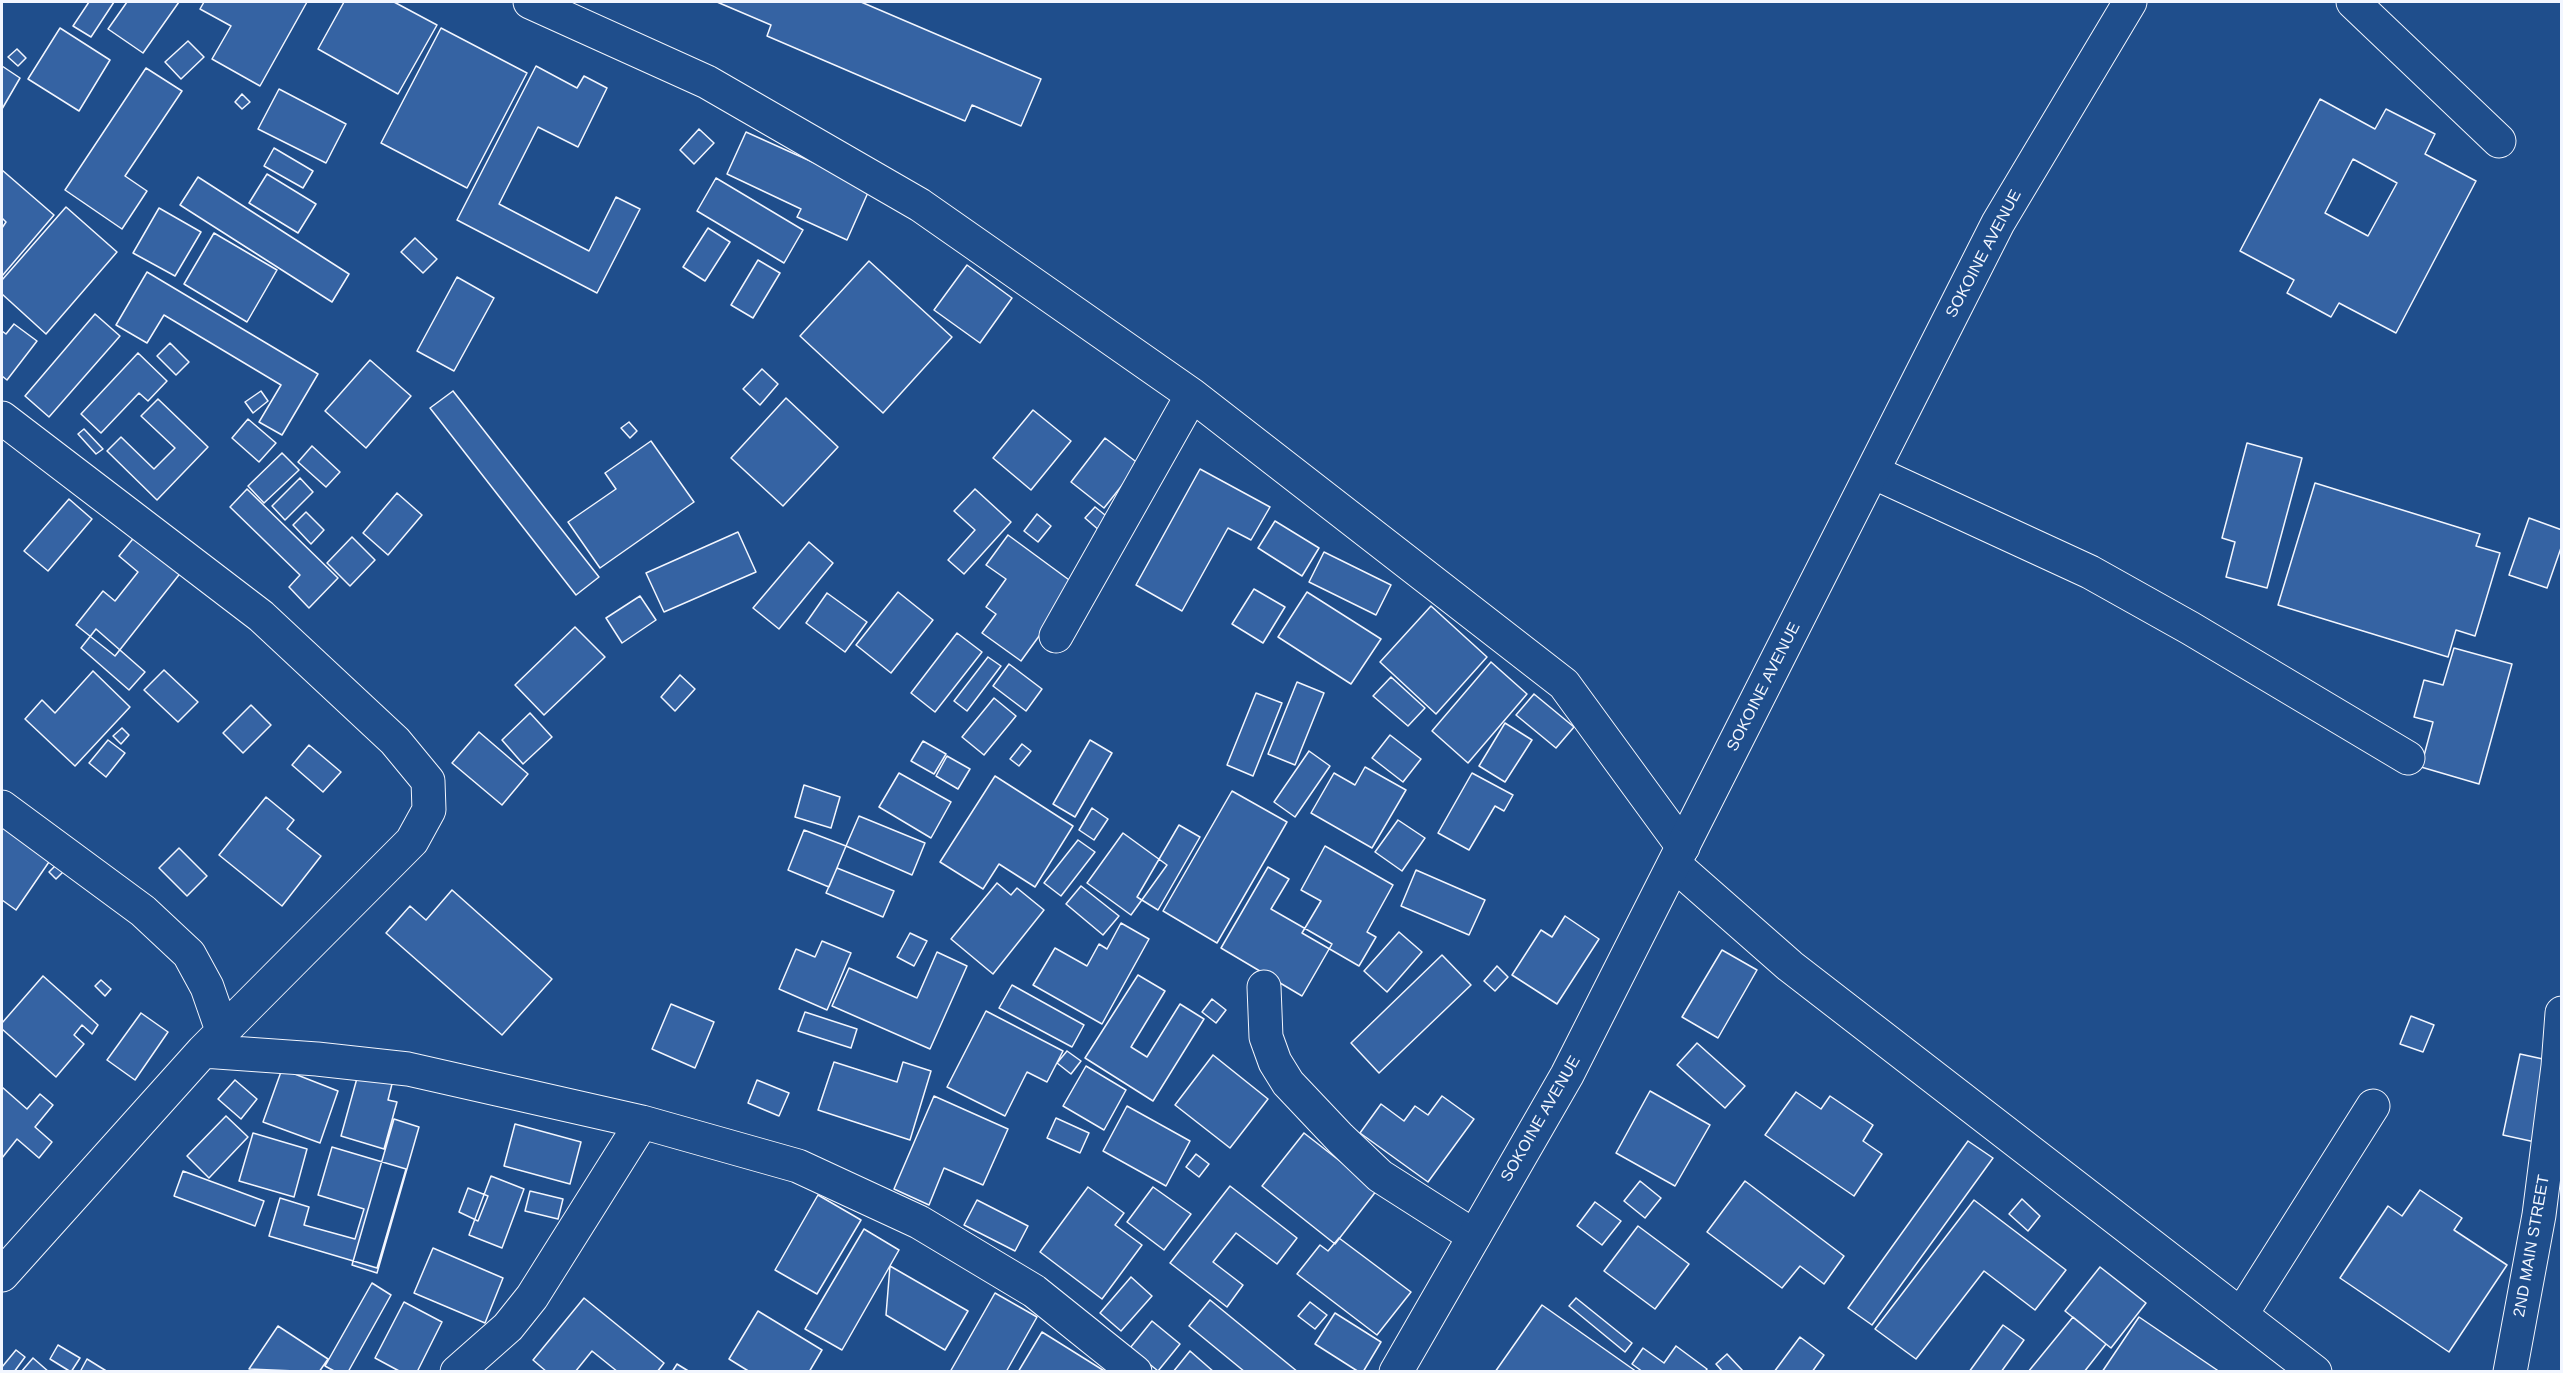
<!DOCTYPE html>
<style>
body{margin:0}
#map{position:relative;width:2563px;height:1373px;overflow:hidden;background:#1f4e8c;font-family:Helvetica,sans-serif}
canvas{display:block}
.frame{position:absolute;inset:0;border:3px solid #f2f6ff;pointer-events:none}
</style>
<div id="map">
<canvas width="2563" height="1373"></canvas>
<div class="frame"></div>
</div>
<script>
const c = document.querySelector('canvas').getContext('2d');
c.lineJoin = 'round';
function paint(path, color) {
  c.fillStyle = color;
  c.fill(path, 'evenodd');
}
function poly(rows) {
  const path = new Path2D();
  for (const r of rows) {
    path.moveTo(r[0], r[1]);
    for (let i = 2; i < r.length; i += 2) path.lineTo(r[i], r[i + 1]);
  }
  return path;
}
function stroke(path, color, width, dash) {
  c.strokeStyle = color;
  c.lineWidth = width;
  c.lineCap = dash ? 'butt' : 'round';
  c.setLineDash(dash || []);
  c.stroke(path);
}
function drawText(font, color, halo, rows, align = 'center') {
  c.font = font + ' Helvetica,sans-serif';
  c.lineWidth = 4.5;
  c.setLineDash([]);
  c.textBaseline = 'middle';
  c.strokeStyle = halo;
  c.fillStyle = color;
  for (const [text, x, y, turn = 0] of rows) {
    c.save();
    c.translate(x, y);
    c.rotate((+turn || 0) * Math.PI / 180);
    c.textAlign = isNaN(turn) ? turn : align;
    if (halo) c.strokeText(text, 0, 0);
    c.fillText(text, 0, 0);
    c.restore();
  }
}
const building = poly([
 [89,2,114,2,91,37,73,26,89,2],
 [127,2,179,2,143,53,108,29,127,2],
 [204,2,307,2,260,86,212,59,231,26,200,9,204,2],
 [344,2,394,2,437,25,398,94,318,49,344,2],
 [717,2,861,2,1041,79,1021,126,972,105,965,121,767,36,771,25,717,2],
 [60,28,110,60,79,111,28,79,60,28],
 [441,28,527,73,467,188,381,143,441,28],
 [188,41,204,57,181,79,165,62,188,41],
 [17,49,26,58,18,66,8,57,17,49],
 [2,66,20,78,2,109,2,66],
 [536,66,577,88,584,76,607,88,578,147,538,127,499,204,589,251,616,197,640,209,597,293,457,220,536,66],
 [146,68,182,91,125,176,147,191,122,229,65,190,146,68],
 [279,89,346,124,326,163,258,129,279,89],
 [242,94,250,102,242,109,235,102,242,94],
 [2320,99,2375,129,2386,109,2435,134,2425,154,2476,181,2396,333,2339,303,2331,317,2287,293,2294,280,2240,251,2320,99],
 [2353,159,2397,183,2368,236,2325,213,2353,159],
 [699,129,714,143,694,164,680,150,699,129],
 [746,132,870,188,847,240,797,217,801,209,727,174,746,132],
 [274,148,313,171,303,188,264,166,274,148],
 [2,170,54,215,2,276,2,228,6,222,2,218,2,170],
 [267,174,316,204,298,233,249,203,267,174],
 [198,177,349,274,332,302,180,205,198,177],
 [716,178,803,230,784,263,697,211,716,178],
 [66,207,117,252,46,334,2,294,2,280,66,207],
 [159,208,201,232,175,276,133,253,159,208],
 [708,228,730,242,705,281,683,267,708,228],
 [214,233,277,270,247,322,184,284,214,233],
 [415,238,437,259,423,273,401,252,415,238],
 [758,260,780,273,753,318,731,305,758,260],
 [869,261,952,337,883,413,800,336,869,261],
 [967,265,1012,298,980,343,934,310,967,265],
 [147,272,318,374,282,435,259,422,281,385,164,315,147,343,116,325,147,272],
 [457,277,494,298,454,371,417,351,457,277],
 [95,314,120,336,49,417,25,396,95,314],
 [14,324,37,341,7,380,2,376,2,331,6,334,14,324],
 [170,343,189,362,176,375,157,356,170,343],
 [138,353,167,381,148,401,139,393,101,433,81,414,138,353],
 [370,360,411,396,366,448,325,411,370,360],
 [762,369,778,384,760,405,743,389,762,369],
 [261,391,268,401,253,413,245,402,261,391],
 [453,391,599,577,576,595,430,408,453,391],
 [786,398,838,447,783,506,731,458,786,398],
 [158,399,208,447,157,500,107,451,121,437,154,469,175,448,141,416,158,399],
 [1033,410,1071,441,1031,490,993,458,1033,410],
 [248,419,276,443,259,462,232,438,248,419],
 [629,422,637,431,630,438,621,428,629,422],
 [84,429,103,449,96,454,78,434,84,429],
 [1105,438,1139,464,1104,508,1071,482,1105,438],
 [651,441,694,502,600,568,568,522,616,489,605,473,651,441],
 [2247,443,2302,458,2267,588,2226,577,2235,542,2222,538,2247,443],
 [312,446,340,472,326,487,298,462,312,446],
 [282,453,299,470,264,503,248,486,282,453],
 [1200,469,1270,507,1251,540,1228,528,1182,611,1136,585,1200,469],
 [300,478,313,492,285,520,272,506,300,478],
 [2315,483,2480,534,2476,546,2500,553,2475,636,2456,630,2448,657,2278,605,2315,483],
 [247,489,338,578,309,608,289,587,300,575,230,507,247,489],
 [975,489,1011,522,964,574,948,560,975,530,954,511,975,489],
 [397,493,422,515,388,555,363,533,397,493],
 [69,499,92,519,48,571,24,551,69,499],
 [1095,507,1110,519,1100,531,1085,518,1095,507],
 [306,512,324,530,311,544,293,525,306,512],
 [1037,514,1051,526,1038,542,1024,531,1037,514],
 [2529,518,2562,530,2562,545,2547,588,2509,575,2529,518],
 [1275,521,1319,548,1302,576,1258,548,1275,521],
 [738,532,756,572,664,612,646,573,738,532],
 [136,535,182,571,115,656,76,625,103,591,115,601,138,572,119,556,136,535],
 [1008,535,1076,585,1021,661,982,633,996,614,986,607,1006,579,986,565,1008,535],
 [352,537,375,560,350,586,327,563,352,537],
 [809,542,833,563,779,629,753,608,809,542],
 [1324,552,1391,585,1376,615,1309,582,1324,552],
 [1254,589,1285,607,1263,643,1232,624,1254,589],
 [898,592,933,620,891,673,856,645,898,592],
 [1307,592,1381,639,1351,684,1278,637,1307,592],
 [827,593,867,622,845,652,806,623,827,593],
 [640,596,656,620,622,643,606,618,640,596],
 [1431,606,1487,657,1436,714,1380,662,1431,606],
 [575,627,605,657,544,715,515,685,575,627],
 [96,629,145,672,129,690,81,648,96,629],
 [957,633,982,652,935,712,911,693,957,633],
 [2454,648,2512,664,2479,784,2421,767,2433,722,2414,717,2424,680,2443,685,2454,648],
 [988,657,1001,666,967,711,954,701,988,657],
 [1491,662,1527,694,1468,763,1432,731,1491,662],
 [1009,664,1042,689,1026,711,993,686,1009,664],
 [164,670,198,702,178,722,144,690,164,670],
 [93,671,130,707,75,766,25,719,42,700,55,713,93,671],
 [680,675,695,689,675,711,661,697,680,675],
 [1391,677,1425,708,1408,726,1373,696,1391,677],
 [1297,682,1324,693,1295,765,1268,754,1297,682],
 [1256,693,1282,703,1253,776,1227,765,1256,693],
 [1534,694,1574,727,1556,748,1516,715,1534,694],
 [994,698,1016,716,984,755,962,737,994,698],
 [251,705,271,725,243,753,223,733,251,705],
 [530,713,552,737,523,764,502,740,530,713],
 [1505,723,1532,740,1505,782,1479,766,1505,723],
 [122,728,129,735,121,744,113,736,122,728],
 [479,732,528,774,502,805,452,763,479,732],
 [1390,735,1421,759,1403,782,1372,758,1390,735],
 [108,740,125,753,106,777,89,763,108,740],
 [1090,740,1112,753,1075,817,1053,804,1090,740],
 [923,741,946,754,934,774,911,761,923,741],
 [1022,744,1031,751,1019,766,1010,759,1022,744],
 [309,745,341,772,323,792,292,765,309,745],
 [1309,751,1330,766,1295,817,1274,802,1309,751],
 [947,756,970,769,958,789,936,776,947,756],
 [1365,767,1406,790,1372,848,1311,813,1334,773,1355,785,1365,767],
 [899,773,951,802,931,838,879,807,899,773],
 [1472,773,1513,795,1504,811,1495,806,1469,850,1438,833,1472,773],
 [995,776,1073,826,1035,887,999,864,983,889,940,862,995,776],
 [804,785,840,797,831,828,795,817,804,785],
 [1232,791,1287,822,1217,943,1163,911,1232,791],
 [266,797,294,820,287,829,321,856,282,906,219,855,266,797],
 [1092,808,1108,819,1094,840,1079,830,1092,808],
 [859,816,925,843,912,875,846,846,859,816],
 [1398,820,1425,838,1402,871,1375,852,1398,820],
 [2,825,51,859,16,910,2,900,2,825],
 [1179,825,1200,837,1158,910,1137,897,1179,825],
 [804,830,846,846,829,887,788,870,804,830],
 [1123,833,1167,865,1131,915,1087,883,1123,833],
 [1078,840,1095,852,1061,896,1044,883,1078,840],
 [1325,846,1393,885,1367,932,1376,937,1359,966,1302,933,1321,901,1301,890,1325,846],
 [179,848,207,876,187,896,159,868,179,848],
 [56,865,63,872,56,879,49,872,56,865],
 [1268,867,1289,879,1271,909,1332,944,1302,996,1221,948,1268,867],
 [837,868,894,891,883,917,826,893,837,868],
 [1416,870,1485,900,1469,935,1401,906,1416,870],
 [997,883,1011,895,1017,888,1044,910,993,974,951,939,997,883],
 [1081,886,1119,916,1103,935,1066,904,1081,886],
 [452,890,552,979,502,1035,386,933,410,906,426,920,452,890],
 [1565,916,1599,939,1557,1004,1512,975,1541,930,1552,937,1565,916],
 [1121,923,1149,939,1102,1024,1033,985,1055,948,1087,966,1099,944,1107,949,1121,923],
 [1399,932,1422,952,1387,992,1364,971,1399,932],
 [910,933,927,941,914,966,897,957,910,933],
 [822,941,851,953,827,1010,779,989,796,949,815,957,822,941],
 [1722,950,1757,970,1718,1038,1682,1017,1722,950],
 [937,952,967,966,930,1049,832,1006,849,968,917,998,937,952],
 [1442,955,1471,985,1379,1073,1351,1043,1442,955],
 [1497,966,1508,977,1495,991,1484,981,1497,966],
 [1138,975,1165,991,1131,1047,1147,1057,1180,1004,1204,1019,1153,1101,1085,1058,1138,975],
 [43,976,98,1025,92,1034,82,1025,74,1035,84,1044,56,1077,2,1029,2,1023,43,976],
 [101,980,111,989,105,996,95,986,101,980],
 [1012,985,1084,1025,1072,1047,999,1008,1012,985],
 [1212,999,1226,1010,1216,1023,1202,1012,1212,999],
 [671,1004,714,1022,695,1068,652,1049,671,1004],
 [986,1011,1063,1051,1047,1082,1027,1072,1005,1116,947,1087,986,1011],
 [805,1012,857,1029,851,1048,798,1031,805,1012],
 [141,1013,168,1032,135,1080,107,1060,141,1013],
 [2411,1016,2434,1025,2423,1052,2400,1044,2411,1016],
 [1697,1043,1745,1086,1725,1108,1677,1065,1697,1043],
 [1067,1051,1081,1061,1071,1074,1057,1063,1067,1051],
 [2520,1054,2552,1061,2535,1142,2503,1135,2520,1054],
 [1213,1055,1268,1099,1230,1148,1175,1105,1213,1055],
 [834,1062,897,1082,903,1062,931,1071,910,1140,818,1110,834,1062],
 [1086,1066,1126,1090,1104,1130,1063,1106,1086,1066],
 [282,1069,338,1091,320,1143,263,1122,282,1069],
 [359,1071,393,1080,388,1100,397,1102,384,1149,341,1136,359,1071],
 [235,1080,257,1099,241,1119,218,1099,235,1080],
 [757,1080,789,1093,779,1116,748,1103,757,1080],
 [2,1087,27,1109,40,1094,53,1105,35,1127,52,1142,39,1158,17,1139,2,1158,2,1087],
 [1650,1091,1710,1125,1675,1186,1616,1153,1650,1091],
 [1796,1092,1821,1109,1830,1096,1873,1125,1863,1141,1882,1154,1854,1196,1765,1135,1796,1092],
 [934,1096,1008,1129,983,1185,944,1168,929,1205,894,1189,934,1096],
 [1442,1096,1474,1119,1428,1182,1360,1133,1381,1104,1404,1121,1415,1106,1428,1115,1442,1096],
 [1127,1106,1190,1141,1166,1186,1103,1151,1127,1106],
 [226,1116,248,1137,209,1178,187,1156,226,1116],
 [1056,1118,1089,1133,1080,1153,1047,1138,1056,1118],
 [394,1119,419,1127,377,1273,352,1265,394,1119],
 [515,1124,581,1142,570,1184,504,1166,515,1124],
 [253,1133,307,1149,294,1197,239,1181,253,1133],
 [1304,1133,1377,1190,1335,1244,1262,1186,1304,1133],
 [1968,1141,1993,1158,1872,1325,1848,1308,1968,1141],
 [332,1147,406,1169,377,1268,269,1236,280,1198,309,1207,304,1225,355,1239,364,1209,318,1195,332,1147],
 [1196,1154,1209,1164,1199,1177,1186,1167,1196,1154],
 [183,1171,264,1201,255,1226,174,1196,183,1171],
 [491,1176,524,1189,502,1248,469,1235,491,1176],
 [1640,1181,1661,1198,1645,1218,1624,1201,1640,1181],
 [1745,1181,1844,1256,1824,1284,1800,1266,1782,1288,1707,1232,1745,1181],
 [1230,1186,1297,1238,1277,1264,1236,1233,1213,1262,1243,1285,1227,1307,1170,1263,1230,1186],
 [1088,1187,1124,1213,1115,1225,1142,1245,1102,1299,1040,1252,1088,1187],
 [1153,1187,1191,1214,1164,1250,1127,1222,1153,1187],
 [468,1188,488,1196,478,1221,459,1212,468,1188],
 [2420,1190,2462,1218,2454,1230,2507,1265,2449,1352,2340,1278,2388,1206,2402,1216,2420,1190],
 [530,1191,563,1199,558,1219,525,1211,530,1191],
 [818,1195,861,1220,817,1294,775,1270,818,1195],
 [2022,1199,2040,1216,2028,1231,2009,1214,2022,1199],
 [977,1200,1028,1226,1015,1251,964,1225,977,1200],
 [1974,1200,2066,1270,2035,1310,1984,1271,1916,1359,1875,1329,1974,1200],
 [1595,1202,1621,1221,1602,1245,1577,1226,1595,1202],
 [1638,1226,1689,1264,1655,1309,1604,1271,1638,1226],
 [864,1229,899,1250,842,1350,805,1329,864,1229],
 [1339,1238,1411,1292,1377,1335,1297,1274,1320,1245,1328,1251,1339,1238],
 [433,1248,503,1278,485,1323,414,1293,433,1248],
 [890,1266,968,1311,945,1350,886,1315,890,1266],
 [2100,1267,2146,1303,2111,1348,2065,1311,2100,1267],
 [1131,1277,1152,1296,1121,1331,1100,1313,1131,1277],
 [372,1283,391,1295,348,1372,336,1372,325,1366,372,1283],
 [995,1293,1037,1317,1006,1372,950,1372,995,1293],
 [584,1298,664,1363,657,1372,618,1372,592,1351,575,1372,547,1372,533,1360,584,1298],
 [1576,1298,1632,1343,1625,1352,1569,1306,1576,1298],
 [1210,1300,1298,1372,1245,1372,1189,1326,1210,1300],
 [404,1302,442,1322,417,1372,401,1372,375,1358,404,1302],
 [1310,1302,1327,1315,1315,1329,1298,1316,1310,1302],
 [1542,1305,1637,1372,1495,1372,1542,1305],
 [758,1311,822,1350,809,1372,750,1372,729,1359,758,1311],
 [1335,1313,1381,1342,1363,1372,1359,1372,1315,1344,1335,1313],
 [2073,1317,2106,1344,2084,1372,2028,1372,2073,1317],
 [2139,1317,2220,1372,2102,1372,2139,1317],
 [1152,1321,1180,1344,1158,1371,1130,1348,1152,1321],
 [2003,1325,2024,1340,2001,1372,1969,1372,2003,1325],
 [278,1326,328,1359,319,1372,249,1369,278,1326],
 [1042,1332,1106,1372,1018,1372,1042,1332],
 [1800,1337,1824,1355,1812,1372,1774,1372,1800,1337],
 [58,1345,80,1358,71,1372,50,1359,58,1345],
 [1676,1346,1707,1369,1705,1372,1643,1372,1632,1364,1643,1348,1664,1363,1676,1346],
 [16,1350,25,1357,14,1372,2,1372,2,1367,16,1350],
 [1190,1351,1214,1372,1173,1372,1190,1351],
 [1727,1354,1743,1371,1742,1372,1723,1372,1716,1364,1727,1354],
 [33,1358,49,1372,21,1372,33,1358],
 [87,1359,108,1372,80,1372,87,1359],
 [677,1364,690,1372,672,1372,677,1364]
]);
paint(building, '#3563a3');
stroke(building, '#f2f6ff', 1.5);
const minor = poly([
 [530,2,707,82,920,205,1192,395,1564,684,1683,847],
 [2353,2,2499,141],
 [2,418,261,616,395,741,428,781,429,810,412,841,203,1051],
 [1873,472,2090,572,2190,628,2408,758],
 [1056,636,1192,395],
 [2,807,143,911,189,954,207,987,223,1033],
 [1675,865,1790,966,2315,1372],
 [1264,987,1266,1037,1275,1062,1288,1083,1340,1138,1380,1176,1474,1236],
 [2,1275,203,1051,317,1059,408,1069,642,1122,798,1166,919,1222,1034,1291,1135,1372],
 [2241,1315,2373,1106],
 [457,1372,508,1327,532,1297,642,1122],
 [2510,1372,2539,1215,2558,1066,2562,1013]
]);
const tertiary = poly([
 [1396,1372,1567,1075,1998,223,2130,2]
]);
stroke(minor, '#f2f6ff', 35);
stroke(tertiary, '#f2f6ff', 35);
stroke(minor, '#1f4e8c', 33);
stroke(tertiary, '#1f4e8c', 33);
drawText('16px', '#f2f6ff', '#1f4e8c', [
 ["SOKOINE AVENUE",1984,254,-62],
 ["SOKOINE AVENUE",1764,687,-63],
 ["SOKOINE AVENUE",1541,1119,-60],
 ["2ND MAIN STREET",2532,1246,-80]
]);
</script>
